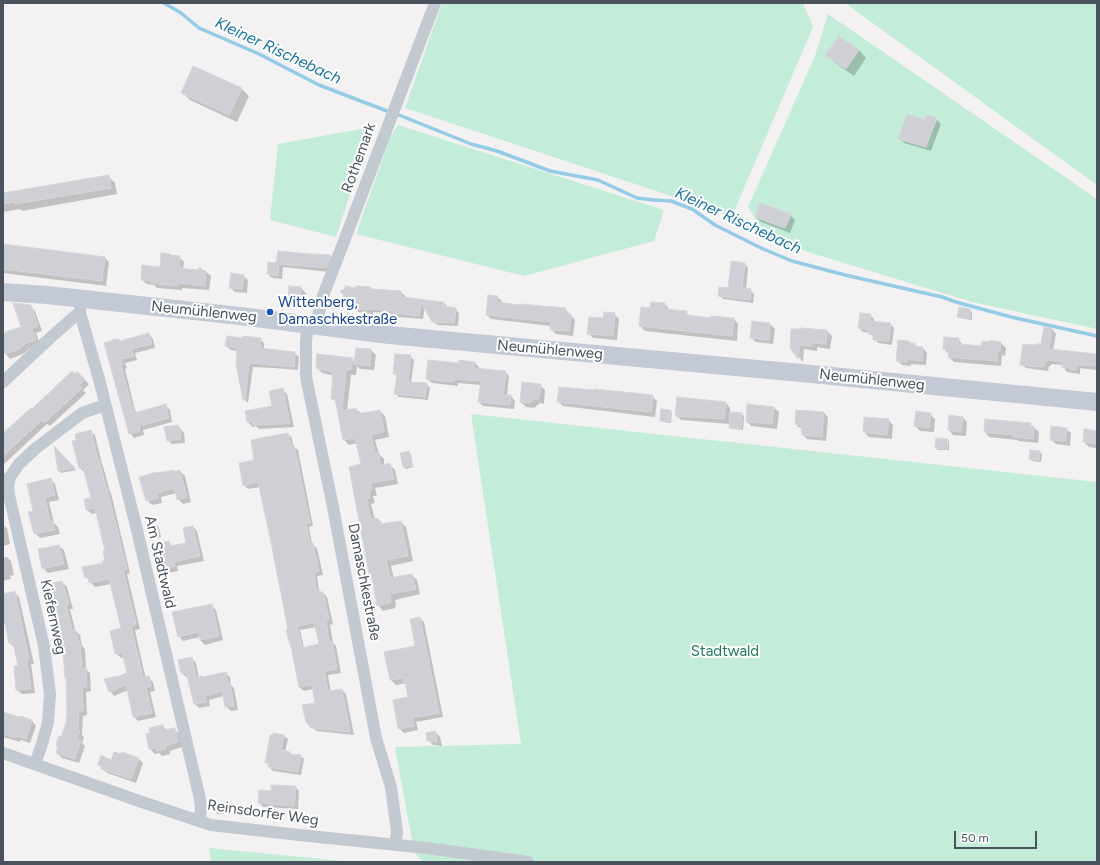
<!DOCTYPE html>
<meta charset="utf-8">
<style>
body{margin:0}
#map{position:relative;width:1100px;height:865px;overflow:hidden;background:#f3f1f1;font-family:Figtree,sans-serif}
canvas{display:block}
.frame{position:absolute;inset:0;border:4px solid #4a525d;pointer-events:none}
.scale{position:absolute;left:954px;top:831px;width:83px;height:18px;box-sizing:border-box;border:2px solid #4a525d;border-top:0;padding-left:5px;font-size:12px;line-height:14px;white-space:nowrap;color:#4a525d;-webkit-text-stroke:3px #fff;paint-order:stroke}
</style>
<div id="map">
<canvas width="1100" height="865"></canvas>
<div class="frame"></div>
<div class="scale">50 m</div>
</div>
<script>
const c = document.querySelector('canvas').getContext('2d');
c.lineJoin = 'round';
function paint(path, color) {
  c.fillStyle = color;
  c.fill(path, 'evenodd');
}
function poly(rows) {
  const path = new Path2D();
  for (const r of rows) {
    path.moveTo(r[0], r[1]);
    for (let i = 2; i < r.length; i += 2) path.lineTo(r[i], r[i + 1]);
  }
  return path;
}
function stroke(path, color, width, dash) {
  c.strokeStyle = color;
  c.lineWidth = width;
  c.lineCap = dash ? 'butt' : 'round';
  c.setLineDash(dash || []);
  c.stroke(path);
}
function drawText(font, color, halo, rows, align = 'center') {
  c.font = font + ' Figtree,sans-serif';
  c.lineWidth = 4;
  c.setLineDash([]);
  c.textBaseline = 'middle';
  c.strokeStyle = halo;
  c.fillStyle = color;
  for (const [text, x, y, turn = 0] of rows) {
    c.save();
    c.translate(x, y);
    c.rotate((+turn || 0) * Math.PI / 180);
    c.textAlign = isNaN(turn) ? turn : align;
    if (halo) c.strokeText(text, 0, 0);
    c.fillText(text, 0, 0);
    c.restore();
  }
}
paint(poly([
 [442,3,803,3,813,27,732,216,405,108],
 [845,3,1097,3,1097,185],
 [828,14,1097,199,1097,329,972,302,769,240,748,207,815,56],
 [398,125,664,210,654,241,524,276,356,234,390,138],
 [372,127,336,237,270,220,278,144],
 [471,414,1097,482,1097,862,423,862,414,852,395,747,521,744],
 [209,848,355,862,211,862]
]), '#c3edd8');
paint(poly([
 [839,37,859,50,866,58,854,76,834,62,827,55],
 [194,68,242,89,249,96,237,122,190,100,183,93],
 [936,119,941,124,931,151,904,143,900,139,926,121],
 [108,176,115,183,117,194,22,211,20,209,3,212,3,194],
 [790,215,795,220,790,233,761,222,756,217],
 [3,245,104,257,109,262,106,286,3,273],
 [278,252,330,256,334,260,330,272,283,267,282,279,272,278,268,274,277,264],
 [171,256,179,257,184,262,183,269,206,272,211,276,209,290,182,288,182,290,157,288,154,285,147,284,142,280,161,268],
 [745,264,748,268,746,290,750,290,754,294,753,303,723,299,719,295,728,289],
 [243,276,248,280,247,293,235,292,230,287],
 [301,288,306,293,305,306,293,306,289,301],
 [371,288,373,290,401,292,405,296,405,298,444,303,448,307,448,308,455,309,459,313,458,326,437,325,433,321,425,306,423,319,398,317,396,314,373,312,373,314,358,312,357,311,348,310,344,306,356,289],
 [497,297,502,301,501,304,565,309,575,320,573,336,556,334,551,329,551,326,491,319,487,315],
 [665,304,669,309,669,310,686,312,691,317,712,319,734,319,738,324,737,341,645,331,640,326,651,309],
 [30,306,35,311,42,331,36,333,40,345,30,348,23,354,10,359,6,354,4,349,3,349,3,334,22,328],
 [970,310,972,312,972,320,960,318,958,316],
 [614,314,619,319,617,340,593,338,588,333,604,319],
 [870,315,874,319,874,322,890,324,894,328,892,345,878,343,870,333,863,332,859,328],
 [770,324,775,329,773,344,756,342,751,338],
 [1045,328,1052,329,1056,334,1053,350,1097,356,1097,372,1096,370,1080,368,1080,374,1067,372,1063,367,1063,365,1051,364,1051,366,1049,366,1048,371,1026,368,1021,364,1042,345],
 [827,331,832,336,830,349,817,347,817,351,804,349,803,362,791,348],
 [149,334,153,339,155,348,135,353,137,360,125,363,127,368,125,369,135,410,138,413,165,405,170,410,172,422,143,430,144,435,134,438,130,433,105,343,120,342],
 [260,339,264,343,264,350,295,353,299,357,298,370,274,368,253,367,248,403,244,399,238,351,231,350,226,346],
 [958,339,963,345,982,347,990,343,990,342,1001,343,1006,348,1005,356,1002,355,1001,366,954,362,949,357,949,354,944,349],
 [908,342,911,344,915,344,918,348,923,348,927,353,926,365,911,364,911,366,902,365,897,360],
 [371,350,376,355,374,370,360,369,357,366,356,375,351,375,347,410,356,409,362,414,380,411,385,416,389,437,375,440,379,454,384,459,384,466,390,465,395,470,398,484,375,488,377,496,373,496,375,503,371,504,375,520,378,519,383,524,401,522,406,527,413,561,391,566,394,579,412,575,417,580,420,594,395,600,396,606,395,607,395,608,383,611,378,605,372,576,370,574,362,465,358,443,349,445,344,440,337,404,333,399,334,376,322,373,317,368,352,359,355,362],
 [410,356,414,360,411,383,426,384,430,388,428,400,399,397,395,393,397,376,394,373],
 [475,363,479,367,479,370,505,372,509,376,507,396,511,396,515,401,514,409,483,406,479,402,481,385,458,383,458,386,432,383,427,379,459,364],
 [77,373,89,384,83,390,86,393,50,426,47,424,3,465,3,433,32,410],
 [540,385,545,390,544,404,540,403,534,408,526,407,521,402],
 [282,389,287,394,294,427,259,429,256,426,253,427,248,422,246,412,273,406],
 [652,396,657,401,655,417,563,406,558,401],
 [726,403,730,408,730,413,742,414,744,416,743,430,732,429,730,427,730,424,681,420,676,415],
 [774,408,779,412,777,429,751,426,747,421],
 [670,411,672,413,671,423,663,422,661,420],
 [797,411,824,413,828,417,826,441,807,439,803,435,802,428,800,428,796,424],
 [930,414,935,419,934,432,920,431,915,426],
 [963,418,967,422,966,436,953,435,949,430],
 [888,420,893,425,892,439,869,437,864,432],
 [1030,424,1039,432,1038,443,1019,441,1017,440,989,437,985,432],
 [178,426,184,433,185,443,172,444,168,440],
 [1066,429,1071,433,1070,446,1056,444,1051,439],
 [90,431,95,435,102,464,103,466,110,492,111,493,130,573,127,574,140,629,135,630,144,671,146,678,148,677,153,682,155,691,150,692,156,717,138,721,134,717,128,690,114,696,110,691,119,677,128,673,124,657,121,658,116,653,122,629,111,584,95,587,86,577,106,562,106,551,97,513,92,514,87,510,85,500,92,499,85,471,84,472,79,467,78,441],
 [1097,432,1097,448,1089,447,1084,442],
 [288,434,292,438,293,446,298,450,313,526,309,527,312,544,317,548,323,575,317,576,319,591,321,593,323,593,327,597,333,624,330,625,333,643,336,646,341,673,328,675,331,692,342,690,346,694,354,735,316,731,307,721,316,704,314,689,304,691,299,687,260,487,248,489,244,485,256,461],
 [316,627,320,645,304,648,300,630],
 [947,440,949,442,949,450,938,450,936,448],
 [56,449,76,470,61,473,59,471],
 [409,452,411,455,413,467,406,469,404,467],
 [1039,452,1042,454,1041,462,1032,461,1030,459],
 [173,471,175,472,180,471,185,476,191,502,183,504,178,499,177,493,161,497,162,503,152,505,147,500],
 [51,479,55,484,59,500,49,502,54,523,58,527,60,534,40,538,35,533,34,512],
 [3,525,7,528,10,544,3,546],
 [157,526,159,528,161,537,152,539,150,537,148,527],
 [193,527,197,531,204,561,177,566,178,571,168,573,163,569,157,545,169,542,173,547,187,544],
 [59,546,64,550,69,569,48,573,43,568],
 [7,557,11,561,14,575,10,576,11,579,3,581,3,558],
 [62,582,67,587,73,609,70,609,75,630,80,635,82,646,85,649,86,669,90,673,91,691,86,692,87,715,83,716,82,735,84,737,82,743,85,746,79,763,62,758,57,753,67,723,67,679,66,678],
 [14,592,19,597,34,664,31,664,35,693,22,694,17,690,19,667,14,647,10,643,6,626,3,622,3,595],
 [211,605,216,610,223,640,205,645,200,640,200,637,183,641,179,636],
 [420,618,424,622,443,717,416,722,418,730,404,733,399,728,409,698,406,683,396,685,391,680,386,653,417,647],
 [192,658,196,663,199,678,203,678,225,673,230,677,231,685,234,688,238,710,231,711,226,706,224,696,209,700,210,706,199,708,194,703,189,677,186,677,182,673,179,661],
 [3,713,20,719,20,717,32,721,36,726,30,743,21,740,20,742,3,737],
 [162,726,167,730,174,729,179,734,182,747,170,751,170,754,162,756,159,753,155,754,150,749],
 [435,732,440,737,442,746,433,745,428,740],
 [274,735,284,736,288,739,285,752,290,753,292,755,300,756,304,759,301,775,273,771,269,767,270,766,266,762],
 [139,759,143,763,136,783,107,773,99,765,112,761],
 [295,787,299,791,298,809,263,807,259,803,272,792],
 [226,804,228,806,227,814,217,814,215,811]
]), '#0003');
stroke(poly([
 [164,3,181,13,199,28,259,54,319,85,387,111],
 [399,115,471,144,497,151,550,171,598,180,637,198,654,200,671,201,692,209,715,225,761,248,792,261,845,275,942,297,956,302,1011,317,1097,336]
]), '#94cbe6', 3.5);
const building = poly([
 [839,36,859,50,846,69,825,55,839,36],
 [193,66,242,88,229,115,181,93,193,66],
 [907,114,925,120,927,115,937,118,926,147,898,139,907,114],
 [109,175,111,188,15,204,14,202,3,204,3,193,109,175],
 [760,203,791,214,785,228,755,217,760,203],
 [3,244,105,257,102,281,3,269,3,244],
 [278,251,311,254,331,255,326,268,279,264,278,276,267,274,268,262,276,263,278,251],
 [161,253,170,254,170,255,180,256,179,268,197,270,200,267,202,270,206,271,205,286,177,283,177,286,166,285,151,283,151,281,141,280,142,265,160,267,161,253],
 [731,261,745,263,742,288,751,289,750,300,718,296,719,287,728,288,731,261],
 [231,273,244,275,242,289,229,288,231,273],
 [289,286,301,287,300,302,288,301,289,286],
 [345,286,356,288,356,286,371,287,371,289,401,291,401,297,444,302,444,306,456,308,454,323,432,322,421,302,419,316,393,313,393,311,369,309,369,310,353,309,354,307,343,306,344,295,340,291,345,289,345,286],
 [488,295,498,296,497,302,520,305,520,304,566,308,565,314,571,314,569,331,550,330,551,322,486,315,488,295],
 [651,302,665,303,664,309,687,311,686,315,711,318,711,316,734,318,732,336,639,326,641,307,650,308,651,302],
 [13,303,31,305,38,326,32,328,36,340,25,344,19,349,5,354,3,349,3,337,6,336,5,332,21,327,13,303],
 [959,307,970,309,970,318,957,317,959,307],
 [604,312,615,313,613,336,587,334,589,317,603,318,604,312],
 [860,313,871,314,870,321,891,323,889,341,873,340,873,335,869,334,869,330,858,328,860,313],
 [752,321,770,323,769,340,750,338,752,321],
 [1044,327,1052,328,1049,349,1097,354,1097,366,1076,365,1076,370,1069,369,1069,368,1062,368,1063,362,1047,360,1047,362,1045,362,1044,367,1020,365,1023,344,1035,345,1036,344,1041,344,1044,327],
 [800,328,827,330,826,344,812,343,812,346,800,345,798,359,790,348,791,329,800,329,800,328],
 [149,333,152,344,131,349,134,356,121,359,123,364,121,365,132,407,134,407,135,413,166,404,169,418,139,426,140,431,129,434,104,343,116,339,116,340,119,339,120,341,149,333],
 [227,336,243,338,243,336,261,338,260,348,295,352,294,367,249,363,245,400,243,400,236,364,237,348,225,346,227,336],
 [944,337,959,338,958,344,981,346,982,341,989,342,989,340,1001,342,1000,351,998,351,997,361,948,357,949,350,943,349,944,337],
 [898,340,909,341,909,343,915,343,915,346,923,347,922,361,907,359,907,362,896,361,898,340],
 [356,348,371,349,370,366,354,364,356,348],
 [317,354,353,358,351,370,346,370,342,411,356,408,358,414,380,410,384,432,371,435,375,453,379,452,380,466,390,463,394,479,370,483,372,491,369,491,370,498,367,499,371,520,378,518,379,524,401,521,408,556,386,560,390,578,412,574,416,589,390,594,391,601,390,601,390,603,377,606,371,574,369,574,349,467,361,464,355,438,343,440,335,399,331,399,333,372,316,368,317,354],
 [395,354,411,355,408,382,427,383,425,397,394,394,397,374,393,374,395,354],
 [428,360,459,363,459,360,475,362,474,368,506,371,503,395,511,395,510,405,478,402,481,381,454,379,454,382,426,379,428,360],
 [72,371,75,374,77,372,85,379,79,385,82,388,44,423,42,420,3,456,3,433,31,408,32,409,72,371],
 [522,382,541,384,539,399,535,399,529,403,520,402,522,382],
 [559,387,594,390,595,389,653,395,651,412,557,402,559,387],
 [283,388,290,423,283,424,253,425,253,421,247,422,245,411,272,406,269,391,283,388],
 [677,397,726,402,724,419,675,416,677,397],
 [747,404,774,407,772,424,746,422,747,404],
 [661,409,671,410,670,421,660,421,661,409],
 [796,410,824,412,822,437,802,435,801,425,795,424,796,410],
 [916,411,931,413,929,428,914,426,916,411],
 [730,412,742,413,741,429,729,428,730,412],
 [949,415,963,417,961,432,948,430,949,415],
 [864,417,889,419,887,435,863,432,864,417],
 [985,419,1031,423,1030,426,1034,426,1033,439,1013,437,1013,435,984,432,985,419],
 [178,425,179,428,180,428,181,439,167,441,164,427,178,425],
 [1051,426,1067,428,1065,441,1050,440,1051,426],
 [1084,429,1097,431,1097,444,1083,442,1084,429],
 [91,430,98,460,99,460,106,488,107,488,127,569,123,570,136,624,131,626,140,665,143,677,149,676,151,686,146,688,152,713,133,717,126,685,109,692,104,679,119,676,127,673,122,653,115,654,110,631,121,628,109,579,89,583,88,577,85,578,82,567,103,563,102,561,105,561,103,551,105,551,95,508,86,510,84,499,91,498,83,467,79,468,72,441,76,440,75,434,91,430],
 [288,433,291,446,294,445,310,523,306,523,310,543,313,543,319,571,314,573,316,590,319,589,320,592,323,592,329,620,326,621,329,641,332,641,337,669,324,671,328,691,342,689,350,732,311,728,306,722,302,705,315,703,312,685,299,687,291,647,288,638,286,630,288,630,278,574,258,482,243,486,239,463,254,460,251,440,288,433],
 [314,623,319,644,302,648,297,626,314,623],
 [936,438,948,439,947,449,935,448,936,438],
 [54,446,75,468,58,471,54,446],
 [1030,450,1040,451,1039,460,1029,459,1030,450],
 [409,451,412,466,403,467,400,453,409,451],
 [174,470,174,472,180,470,187,497,177,500,174,488,157,493,158,498,146,501,139,477,157,472,157,473,174,470],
 [51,478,55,495,45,498,50,522,53,521,55,530,34,534,28,512,33,511,27,484,51,478],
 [157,525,159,535,149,537,147,527,157,525],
 [193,526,200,556,174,562,175,566,162,569,156,544,169,541,170,546,186,543,183,528,193,526],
 [59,545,64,564,42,569,38,549,59,545],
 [62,581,69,604,66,605,72,630,75,629,79,643,80,643,82,668,86,668,87,687,82,687,83,711,79,711,78,730,80,731,77,739,81,740,75,759,56,753,58,747,56,746,57,741,59,736,61,737,66,723,67,713,66,678,65,678,63,650,46,584,62,581],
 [15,591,29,659,27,660,31,689,16,690,14,666,18,666,13,642,9,643,5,623,3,624,3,594,15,591],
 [212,604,219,636,200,640,198,632,178,637,172,612,212,604],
 [420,617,439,713,412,718,414,726,398,729,393,700,408,697,404,678,390,680,384,652,415,646,410,619,420,617],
 [192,657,196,677,202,676,203,677,226,672,228,683,230,682,234,706,225,707,222,691,205,696,207,702,194,704,186,672,181,673,178,660,192,657],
 [3,712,19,717,20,716,32,720,26,739,16,736,15,738,3,734,3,712],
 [163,725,164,730,175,728,178,742,165,746,166,749,157,751,156,748,149,749,146,734,150,733,149,728,163,725],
 [435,731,437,742,427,741,426,733,435,731],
 [273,733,284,735,281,750,290,752,290,754,301,755,298,772,268,767,269,763,265,763,270,735,273,735,273,733],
 [114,752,121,754,122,752,139,758,131,779,101,769,102,766,98,765,101,755,111,760,114,752],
 [271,785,296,786,294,806,258,803,259,790,271,791,271,785],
 [214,802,226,803,226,812,214,812,214,802]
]);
paint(building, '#ced0d5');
stroke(building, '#d5d6dc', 1);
stroke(poly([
 [81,298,80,313,99,379,136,526,200,799,201,810,199,821],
 [308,324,306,341,306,377,333,507,376,738,391,787,397,832,395,845],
 [317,325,319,312,323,296,435,3],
 [3,382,50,338,75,316,80,313],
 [10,477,8,486,9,495,44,646,50,694,48,722,42,744,35,764],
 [4,482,10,477,19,464,35,449,82,413,105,405],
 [3,753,139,801,211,825,299,835,427,848,528,862]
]), '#c3c9d1', 12);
stroke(poly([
 [3,292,47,295,240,316,389,335,801,373,1097,402]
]), '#c3cad6', 18);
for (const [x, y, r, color] of [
 [270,312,4,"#1a4fb4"]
]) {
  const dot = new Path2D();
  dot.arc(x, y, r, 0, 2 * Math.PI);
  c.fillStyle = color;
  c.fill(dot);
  stroke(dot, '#fff', 1.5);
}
drawText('15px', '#4a525d', '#fff', [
 ["Rothemark",359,158,-70],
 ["Neumühlenweg",204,312,6],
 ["Neumühlenweg",550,350,5],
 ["Neumühlenweg",872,380,6],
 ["Am Stadtwald",160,562,77],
 ["Damaschkestraße",364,582,79],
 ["Kiefernweg",53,617,78],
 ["Reinsdorfer Weg",263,813,8]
]);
drawText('15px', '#164399', '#fff', [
 ["Wittenberg,",278,303],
 ["Damaschkestraße",278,320]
], 'left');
drawText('15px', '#1f7a58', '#fff', [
 ["Stadtwald",725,652]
]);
drawText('italic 16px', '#1774a3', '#fff', [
 ["Kleiner Rischebach",278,51,25],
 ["Kleiner Rischebach",738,221,25]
]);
</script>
